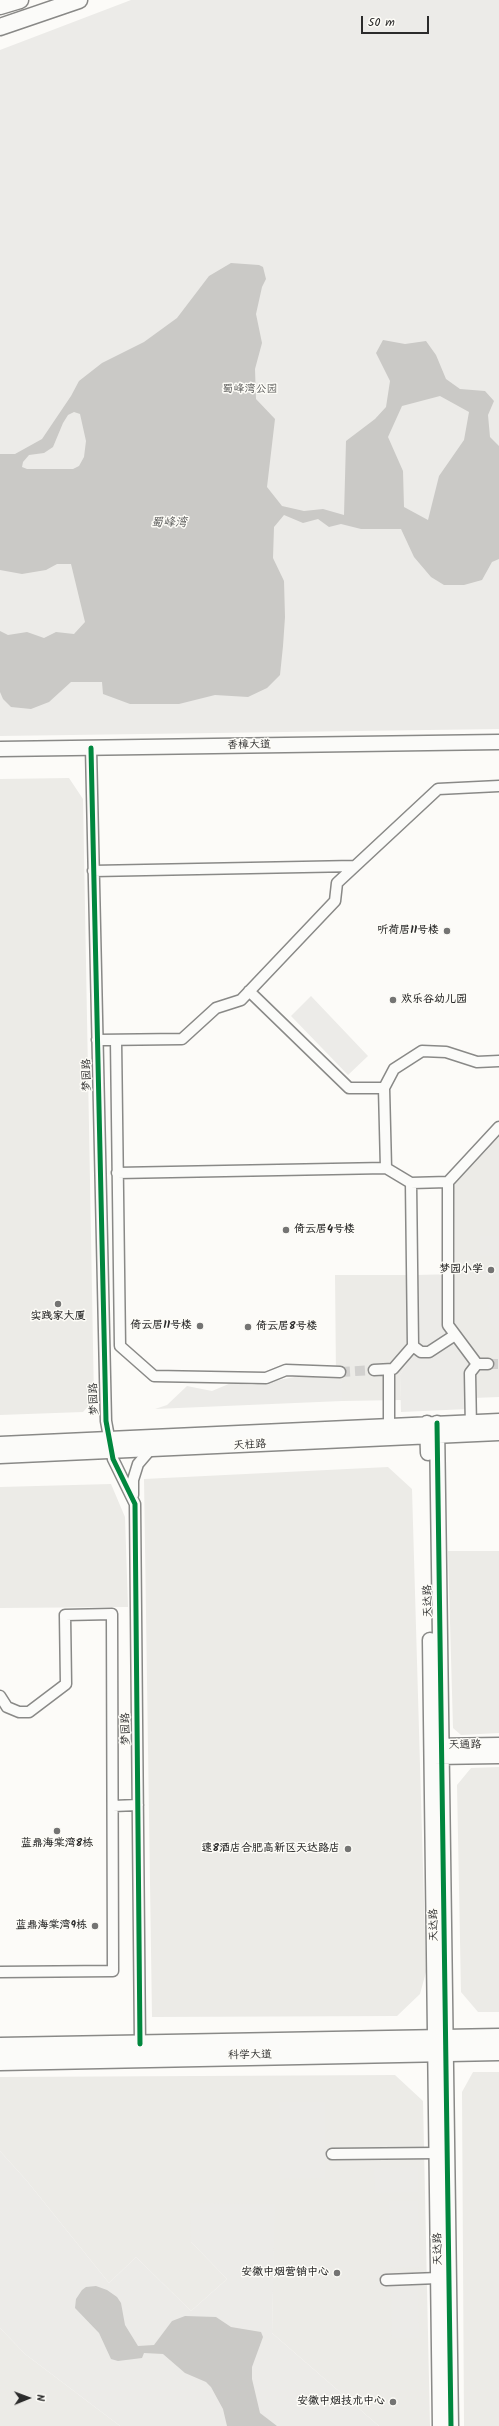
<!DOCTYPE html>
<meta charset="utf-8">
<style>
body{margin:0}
#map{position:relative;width:499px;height:2426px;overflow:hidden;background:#fcfbf8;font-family:Kalam,sans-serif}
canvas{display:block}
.north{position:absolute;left:8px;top:2378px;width:40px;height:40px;-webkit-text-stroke:3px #fdfcf7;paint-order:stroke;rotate:89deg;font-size:11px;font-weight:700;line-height:16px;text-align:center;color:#2b2b2b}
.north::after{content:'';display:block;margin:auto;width:14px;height:18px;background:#2b2b2b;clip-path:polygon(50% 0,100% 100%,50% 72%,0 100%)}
.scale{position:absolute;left:361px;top:16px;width:68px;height:18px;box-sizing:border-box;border:2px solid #2b2b2b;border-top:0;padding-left:5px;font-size:12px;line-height:14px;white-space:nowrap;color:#2b2b2b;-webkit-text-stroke:3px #fdfcf7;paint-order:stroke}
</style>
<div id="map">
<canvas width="499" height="2426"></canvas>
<div class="north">N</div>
<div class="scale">50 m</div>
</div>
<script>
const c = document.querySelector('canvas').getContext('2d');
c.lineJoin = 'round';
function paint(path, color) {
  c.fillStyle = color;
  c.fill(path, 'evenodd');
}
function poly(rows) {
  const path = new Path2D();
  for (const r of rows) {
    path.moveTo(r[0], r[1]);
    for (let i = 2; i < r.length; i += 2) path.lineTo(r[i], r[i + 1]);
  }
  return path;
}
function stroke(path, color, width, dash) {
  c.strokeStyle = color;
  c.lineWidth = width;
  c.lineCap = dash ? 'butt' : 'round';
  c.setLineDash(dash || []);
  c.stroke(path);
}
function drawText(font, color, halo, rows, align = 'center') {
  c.font = font + ' Kalam,"LXGW WenKai TC",sans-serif';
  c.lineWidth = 3;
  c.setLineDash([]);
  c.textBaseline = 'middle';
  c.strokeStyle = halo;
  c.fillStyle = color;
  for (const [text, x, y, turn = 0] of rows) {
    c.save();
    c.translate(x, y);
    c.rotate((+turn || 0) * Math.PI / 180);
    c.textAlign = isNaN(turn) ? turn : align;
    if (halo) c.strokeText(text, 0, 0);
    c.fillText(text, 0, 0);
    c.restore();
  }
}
paint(poly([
 [69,778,83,799,94,1400,83,1412,0,1415,0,779],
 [499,1137,499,1397,473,1398,467,1342,457,1330,456,1325,454,1185],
 [335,1275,416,1275,416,1353,408,1361,400,1375,401,1400,342,1401,342,1381,336,1376],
 [388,1467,412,1489,426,1972,420,1994,397,2016,152,2017,144,1479],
 [111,1484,125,1517,128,1607,0,1608,0,1487],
 [448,1551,499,1551,499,1733,461,1735,453,1728],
 [499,1767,499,2012,478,2012,461,1992,457,1785,471,1768],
 [473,2072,499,2072,499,2426,464,2426,462,2092],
 [395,2075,423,2101,430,2426,379,2426,272,2333,274,2204,191,2242,227,2279,191,2311,136,2257,109,2283,27,2181,0,2151,0,2077],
 [0,2328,25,2354,120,2426,0,2426]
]), '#ecebe7');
paint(poly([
 [131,0,499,0,499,729,0,736,0,50],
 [311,996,368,1056,348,1075,291,1016],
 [480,1236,499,1236,499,1256,480,1256],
 [499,1267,499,1282,495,1277,482,1277,481,1268],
 [456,1274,457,1330,472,1348,473,1398,468,1409,401,1412,400,1375,408,1361,416,1353,416,1275],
 [499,1283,499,1334,491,1324,488,1301,491,1292],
 [300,1376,339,1377,342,1381,342,1401,155,1409,167,1405,187,1386,212,1391,231,1383,252,1385],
 [279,2102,325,2102,325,2178,280,2179],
 [0,2151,27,2181,109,2283,136,2257,191,2311,227,2279,191,2242,190,2203,275,2204,272,2333,379,2426,120,2426,25,2354,0,2328],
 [418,2167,418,2192,375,2193,374,2168],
 [389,2201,418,2201,420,2267,390,2268],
 [418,2284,419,2338,392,2338,391,2285]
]), '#ecebe8');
paint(poly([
 [231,263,259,265,263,267,266,279,262,287,256,314,262,343,255,369,256,399,275,419,267,487,282,506,304,511,323,509,344,515,346,441,375,419,386,407,390,381,376,353,383,340,405,344,426,341,436,355,446,379,460,389,485,391,494,401,488,415,490,437,499,446,499,559,492,562,482,580,464,585,444,585,431,577,414,557,401,529,361,529,341,524,329,527,318,519,303,523,284,515,274,527,273,558,284,581,285,617,283,646,280,675,267,688,248,697,215,695,179,704,130,704,103,694,102,682,71,682,49,702,31,709,11,707,3,699,0,692,0,631,8,635,27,632,44,638,56,632,74,634,85,622,71,564,57,564,46,570,22,574,0,570,0,454,15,454,42,439,71,396,79,381,102,363,144,342,177,318,209,276],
 [440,396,469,412,464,440,439,476,428,520,404,507,403,471,388,437,402,406],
 [74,412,80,414,86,441,84,457,79,466,73,469,27,469,22,467,23,462,29,455,44,453,53,447,63,423,68,415],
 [96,2286,107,2290,117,2297,121,2303,125,2325,138,2346,154,2345,172,2321,185,2316,216,2317,231,2327,261,2332,263,2337,252,2367,252,2379,260,2413,277,2426,227,2426,223,2409,211,2387,206,2382,185,2373,163,2354,144,2353,142,2358,118,2361,111,2359,99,2333,75,2308,76,2299,82,2290,86,2287]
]), '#cac9c6');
stroke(poly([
 [488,1364,499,1364],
 [340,1372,374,1370]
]), '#d2d1cf', 10, [10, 5]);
const street = poly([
 [91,748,106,1421,113,1459,135,1504,140,2044],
 [93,871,355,866],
 [249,991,349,1088,384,1088],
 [97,1040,182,1039,216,1008,241,1000,335,901,337,883,438,789,499,786],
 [116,1040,120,1346,154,1376,266,1378,286,1370,340,1372],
 [499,1061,477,1062,446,1052,422,1051,394,1069,384,1088,386,1168,411,1183,448,1182,499,1127],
 [117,1173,386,1168],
 [448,1182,448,1325,477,1364],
 [413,1346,421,1352,429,1352,455,1335],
 [477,1364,488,1364],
 [374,1370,393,1369,413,1346,411,1183],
 [471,1428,470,1373,477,1364],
 [389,1432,389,1370],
 [133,1495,133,1480,138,1464,150,1450],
 [0,1696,7,1707,19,1712,29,1712,66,1684,65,1615,112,1614,113,1971,0,1972],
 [113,1806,138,1805],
 [332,2154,436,2153],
 [386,2280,438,2278]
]);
const secondary = poly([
 [0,749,499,742],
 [427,1423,428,1453],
 [437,1423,451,2426],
 [0,1444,499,1421],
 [0,1456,499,1433],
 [430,1640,440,2426],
 [433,1746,499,1745],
 [434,1757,499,1756]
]);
const primary = poly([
 [0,6,20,0],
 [0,27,79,0],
 [0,2046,499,2037],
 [0,2062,499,2052]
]);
stroke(street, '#898987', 13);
stroke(secondary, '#898987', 17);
stroke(primary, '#898987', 19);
stroke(street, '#fbfbf9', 10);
stroke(secondary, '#fbfbf9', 14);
stroke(primary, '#fbfbf9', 16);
stroke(poly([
 [91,748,106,1421,113,1459,135,1504,140,2044],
 [437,1423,451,2426]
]), '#00873e', 5);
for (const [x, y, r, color] of [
 [447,931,4,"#747473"],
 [393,1000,4,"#747473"],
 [286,1230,4,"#747473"],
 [491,1270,4,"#747473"],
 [58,1304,4,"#747473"],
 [200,1326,4,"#747473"],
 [248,1327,4,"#747473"],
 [57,1831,4,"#747473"],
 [348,1849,4,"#747473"],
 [95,1926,4,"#747473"],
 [337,2273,4,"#747473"],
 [393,2402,4,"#747473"]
]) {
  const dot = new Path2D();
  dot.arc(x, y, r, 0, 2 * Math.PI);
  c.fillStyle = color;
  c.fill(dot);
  stroke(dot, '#fdfcf7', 1.5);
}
drawText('11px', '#585857', '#fdfcf7', [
 ["蜀峰湾公园",250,390]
]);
drawText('11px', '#2b2b2b', '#fdfcf7', [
 ["香樟大道",249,746,-1],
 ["梦园路",88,1075,-91],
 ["梦园路",95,1399,-92],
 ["天柱路",250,1446,-3],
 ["天达路",429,1601,-91],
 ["梦园路",127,1729,-91],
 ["天通路",465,1746,-1],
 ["天达路",435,1925,-91],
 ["科学大道",250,2056,-1],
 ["天达路",439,2249,-91]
]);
drawText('bold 11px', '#2b2b2b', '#fdfcf7', [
 ["听荷居11号楼",439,931],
 ["欢乐谷幼儿园",401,1000,"left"],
 ["倚云居4号楼",294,1230,"left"],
 ["梦园小学",483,1270],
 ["实践家大厦",58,1317,"center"],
 ["倚云居11号楼",192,1326],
 ["倚云居8号楼",256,1327,"left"],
 ["蓝鼎海棠湾8栋",57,1844,"center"],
 ["速8酒店合肥高新区天达路店",340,1849],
 ["蓝鼎海棠湾9栋",87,1926],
 ["安徽中烟营销中心",329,2273],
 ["安徽中烟技术中心",385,2402]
], 'right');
drawText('italic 12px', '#5b5b5a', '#fdfcf7', [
 ["蜀峰湾",169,524]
]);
</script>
